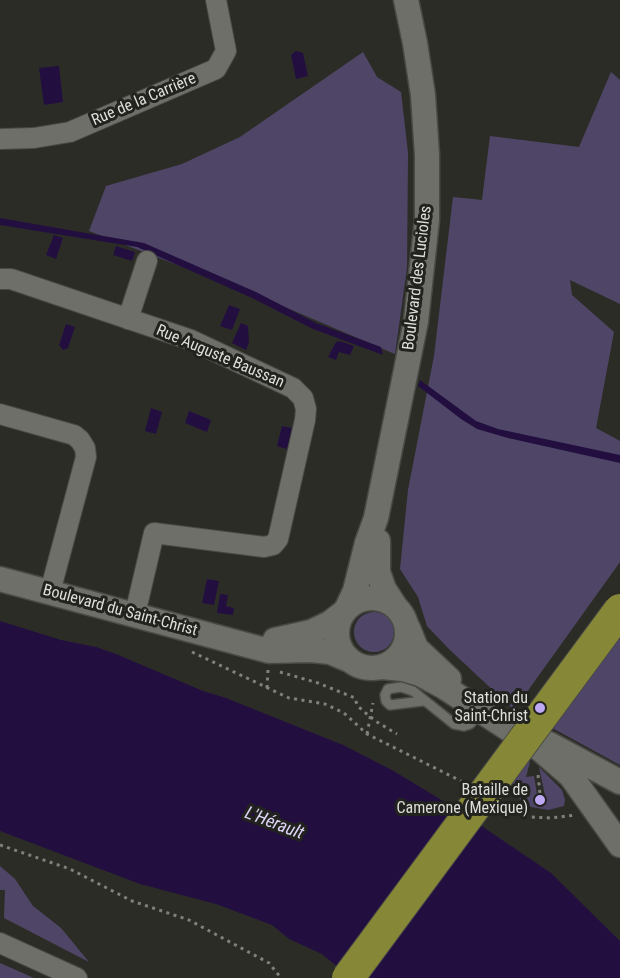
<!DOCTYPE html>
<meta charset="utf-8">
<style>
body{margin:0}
canvas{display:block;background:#2c2c27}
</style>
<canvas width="620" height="978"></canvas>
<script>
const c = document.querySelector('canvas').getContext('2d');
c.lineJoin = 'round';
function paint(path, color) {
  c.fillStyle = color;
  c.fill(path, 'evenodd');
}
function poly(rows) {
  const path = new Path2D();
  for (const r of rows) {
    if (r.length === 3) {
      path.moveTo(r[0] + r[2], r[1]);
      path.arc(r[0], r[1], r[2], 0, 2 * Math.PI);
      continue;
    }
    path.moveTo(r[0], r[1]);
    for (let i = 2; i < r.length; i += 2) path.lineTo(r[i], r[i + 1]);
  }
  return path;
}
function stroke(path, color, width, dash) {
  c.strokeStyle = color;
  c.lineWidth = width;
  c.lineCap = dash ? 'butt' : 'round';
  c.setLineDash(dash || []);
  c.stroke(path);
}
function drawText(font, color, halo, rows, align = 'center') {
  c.font = font + ' "Roboto Condensed",sans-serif';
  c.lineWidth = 6;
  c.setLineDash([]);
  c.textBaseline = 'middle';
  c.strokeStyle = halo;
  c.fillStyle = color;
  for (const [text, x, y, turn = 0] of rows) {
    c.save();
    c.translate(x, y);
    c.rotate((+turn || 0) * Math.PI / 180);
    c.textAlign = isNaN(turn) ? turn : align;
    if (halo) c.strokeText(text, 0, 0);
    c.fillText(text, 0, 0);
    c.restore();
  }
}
paint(poly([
 [363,52,377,77,401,92,408,153,407,268,395,354,266,299,89,231,106,186,182,164,240,137],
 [611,72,620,80,620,304,570,280,572,295,614,332,596,428,620,441,620,562,514,710,449,649,427,626,418,597,400,569,408,490,434,356,453,197,482,200,490,136,579,147],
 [374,632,20],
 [620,630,620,765,545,724],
 [521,756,530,762,526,777,534,776,537,794,534,796,535,804,541,806,546,800,539,767,562,790,565,800,564,806,548,810,526,806,517,796,510,788,509,771],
 [0,866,15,879,33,906,61,928,89,962,4,918,5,890,0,890],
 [0,963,34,978,0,978]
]), '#4f4667');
paint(poly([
 [296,51,303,53,308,76,296,79,291,55],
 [59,66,63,102,44,105,39,68],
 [0,218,144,243,256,292,316,323,381,347,383,355,313,329,252,298,137,247,0,225],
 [54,235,63,238,56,259,46,255],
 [116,246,135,252,132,261,113,255],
 [229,305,240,309,232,330,220,326],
 [241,323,248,326,249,343,246,350,232,343],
 [66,324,75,327,68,348,63,350,59,345],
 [340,341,354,346,350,355,339,352,336,360,328,357,336,342],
 [420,380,476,421,498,429,620,455,620,463,508,438,477,429,461,419,418,386],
 [151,408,162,412,156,434,145,431],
 [189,411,211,420,207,432,185,423],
 [282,426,292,428,287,449,277,446],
 [207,579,219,581,214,605,202,603],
 [220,594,228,595,226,606,234,608,233,615,217,613],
 [0,621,61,640,96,647,116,654,203,691,226,698,343,745,392,770,458,810,551,873,620,941,620,978,351,978,322,954,289,939,272,925,216,904,140,884,0,831]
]), '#220f40');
const service = poly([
 [423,701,390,705,386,701,385,695,388,689,401,687,413,691,454,724,464,726,470,724,480,713]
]);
const minor = poly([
 [0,139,34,138,70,132,216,69,226,51,216,0],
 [0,279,11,279,191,340,293,388,303,398,306,409,305,420,278,539,273,545,264,547,154,533,135,614],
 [128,319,147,261],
 [0,414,74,435,80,440,85,448,86,457,50,592],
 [0,943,77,978]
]);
const tertiary = poly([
 [378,541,378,572,384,589,395,606],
 [0,579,269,651,311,650,330,652,349,660],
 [372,633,35],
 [347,608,355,591,367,543,376,518,416,321,427,220,427,155,423,95,415,43,406,0],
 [408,628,416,648,449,679],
 [275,640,311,632,330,623,344,612],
 [382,667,403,669,420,674,444,687,541,750,571,776,620,845],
 [549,744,620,782]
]);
stroke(service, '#494945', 12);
stroke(minor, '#494945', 22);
stroke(tertiary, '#494945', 27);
stroke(poly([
 [192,652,289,698,325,704,344,713,367,734,465,783],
 [280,672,318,683,355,698,357,705,363,711,377,722,397,734],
 [267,688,268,670],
 [367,734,373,703],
 [538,775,540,794],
 [505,804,530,817,551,818,576,815],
 [0,845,70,869,132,901,189,920,269,963,281,978]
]), '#80807c', 3, [3, 4.5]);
stroke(service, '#6f6f6a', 9);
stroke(minor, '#6f6f6a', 20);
stroke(tertiary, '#6f6f6a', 24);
const trunkBridge = poly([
 [348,978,620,610]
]);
stroke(trunkBridge, '#494945', 34, []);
stroke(trunkBridge, '#868838', 32);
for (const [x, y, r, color] of [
 [540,708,6,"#bea9f5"],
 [540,800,6,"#bea9f5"]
]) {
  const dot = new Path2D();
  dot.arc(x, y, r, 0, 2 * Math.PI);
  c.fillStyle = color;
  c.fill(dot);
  stroke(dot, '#22221e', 2);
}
drawText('16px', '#dededb', '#22221e', [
 ["Rue de la Carrière",144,100,-23],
 ["Boulevard des Lucioles",418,278,-83],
 ["Rue Auguste Baussan",220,357,23],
 ["Boulevard du Saint-Christ",120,611,15]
]);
drawText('16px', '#dededb', '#22221e', [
 ["Station du",528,699],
 ["Saint-Christ",528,717],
 ["Bataille de",528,791],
 ["Camerone (Mexique)",528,809]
], 'right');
drawText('italic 18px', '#ddd5f7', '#22221e', [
 ["L'Hérault",274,824,21]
]);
</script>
